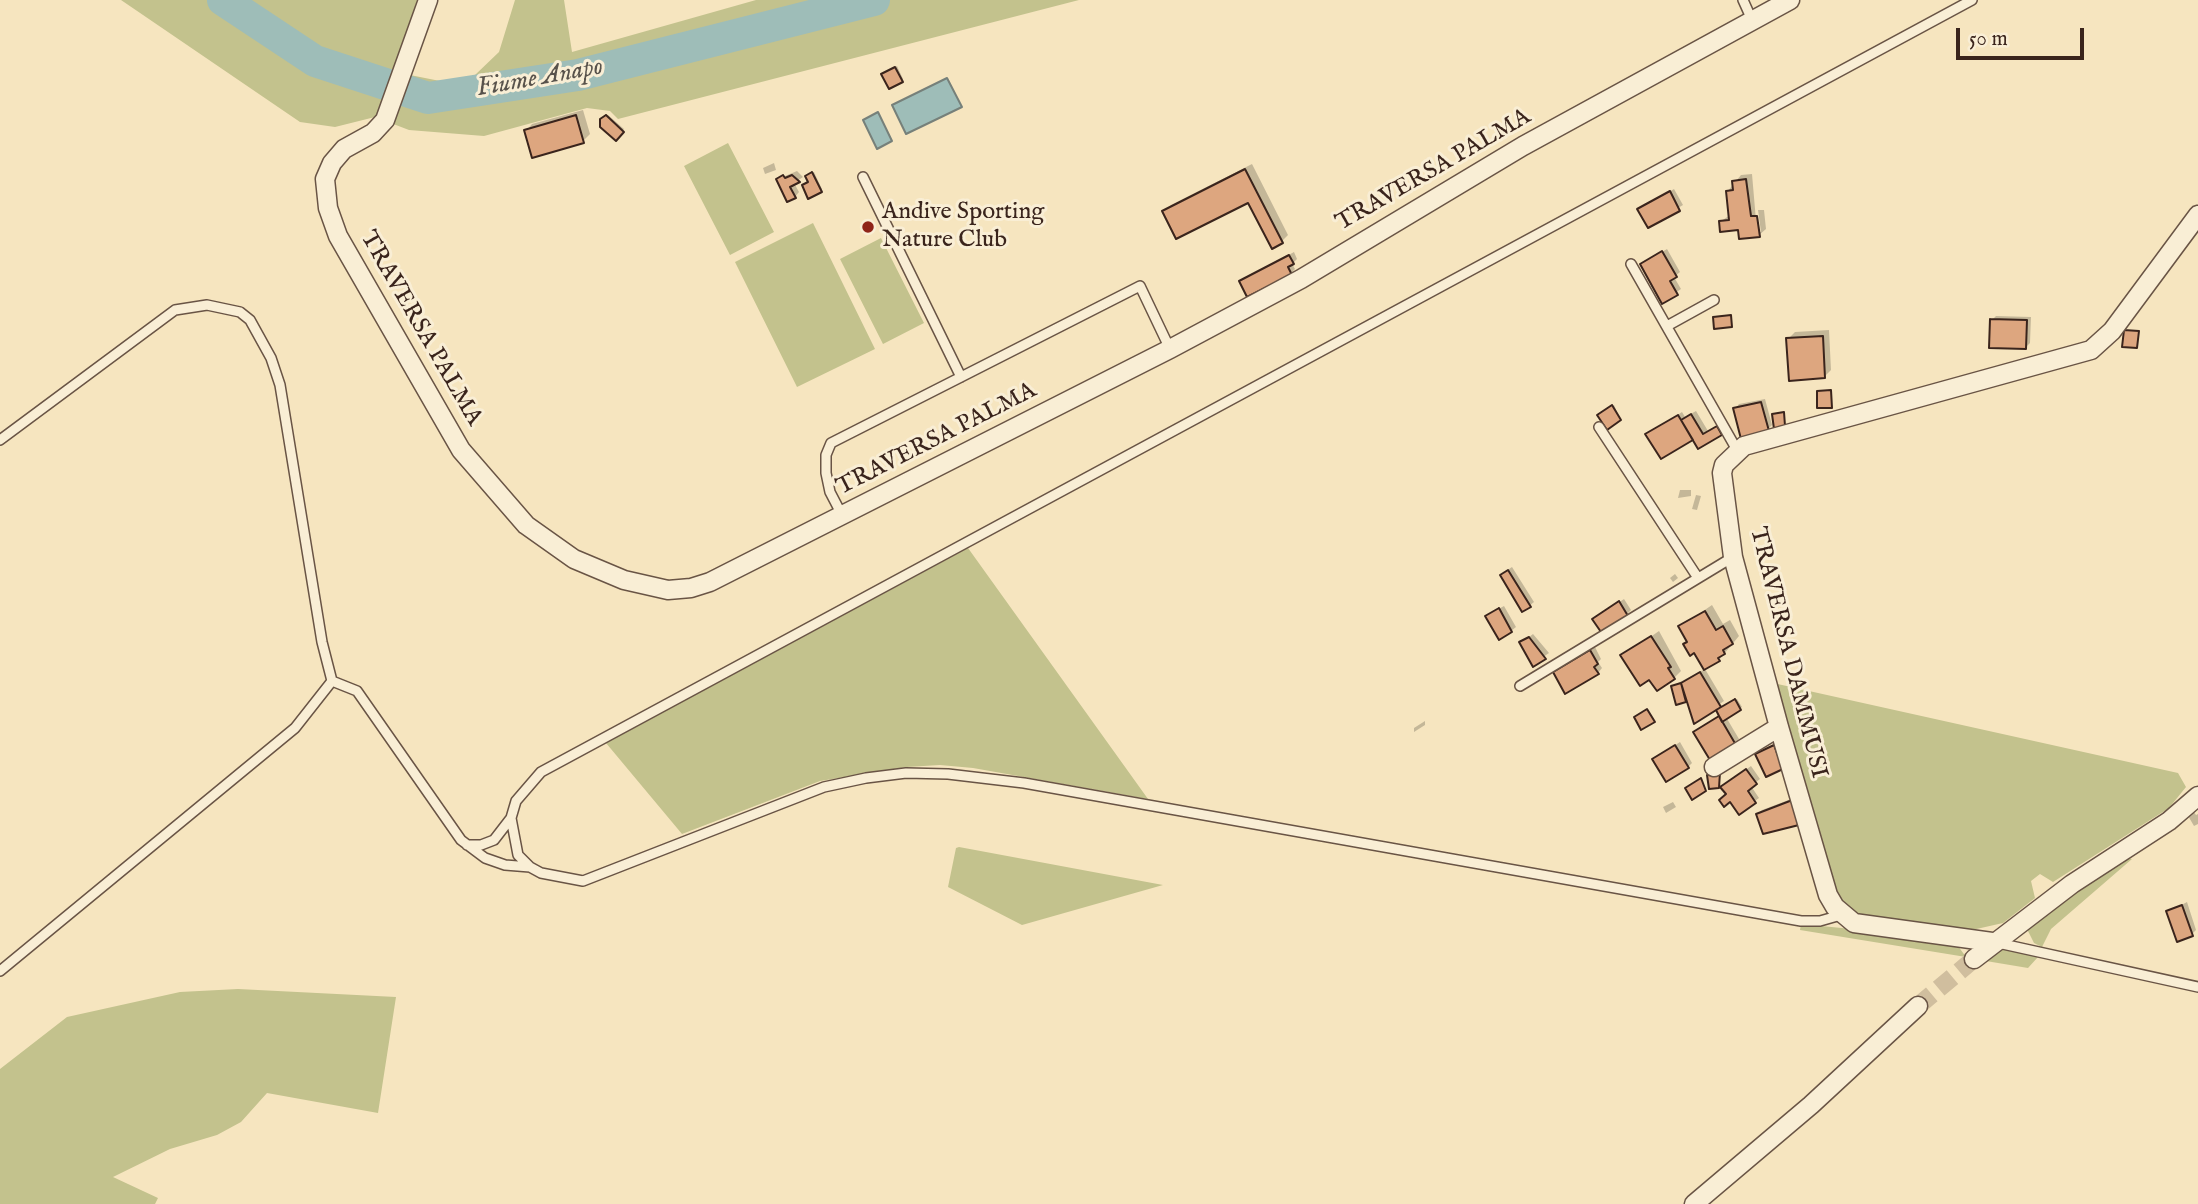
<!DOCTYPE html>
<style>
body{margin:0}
#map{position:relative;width:2198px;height:1204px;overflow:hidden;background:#f6e5bf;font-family:"IM FELL English",serif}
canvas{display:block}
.scale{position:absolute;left:1956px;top:28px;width:128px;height:32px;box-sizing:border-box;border:4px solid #3a241c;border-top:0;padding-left:9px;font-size:21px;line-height:24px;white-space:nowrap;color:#3a241c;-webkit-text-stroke:5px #f9eed5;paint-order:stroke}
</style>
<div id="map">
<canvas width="2198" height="1204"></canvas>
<div class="scale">50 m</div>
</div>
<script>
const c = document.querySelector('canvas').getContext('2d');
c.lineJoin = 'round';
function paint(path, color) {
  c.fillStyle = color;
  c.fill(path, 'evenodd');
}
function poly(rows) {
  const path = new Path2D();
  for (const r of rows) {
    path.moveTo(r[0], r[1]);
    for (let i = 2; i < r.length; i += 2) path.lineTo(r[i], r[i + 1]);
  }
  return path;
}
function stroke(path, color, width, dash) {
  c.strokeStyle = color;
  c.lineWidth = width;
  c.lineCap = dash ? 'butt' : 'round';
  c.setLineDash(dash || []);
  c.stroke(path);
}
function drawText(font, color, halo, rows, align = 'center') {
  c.font = font + ' "IM FELL English",serif';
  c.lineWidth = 6;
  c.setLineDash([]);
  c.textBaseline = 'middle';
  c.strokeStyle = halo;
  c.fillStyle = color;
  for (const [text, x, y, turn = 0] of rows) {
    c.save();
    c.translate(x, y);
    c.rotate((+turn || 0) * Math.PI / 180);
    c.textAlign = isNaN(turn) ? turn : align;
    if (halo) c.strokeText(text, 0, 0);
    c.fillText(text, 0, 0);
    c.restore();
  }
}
paint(poly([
 [121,0,417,0,395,72,450,83,475,75,499,52,515,0,564,0,572,52,756,0,1079,0,618,119,610,111,587,108,484,136,409,130,375,117,335,127,300,122],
 [728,143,774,232,730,255,684,166],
 [813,223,875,349,797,387,735,262],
 [881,238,924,323,883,344,840,259],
 [968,548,1148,799,973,768,940,765,907,767,820,781,682,834,606,743],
 [1773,683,2178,773,2186,787,2169,808,2053,882,2040,874,2031,881,2035,898,2003,923,1972,930,1868,918,1851,911,1838,900],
 [959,847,1163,885,1022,925,948,887,956,848],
 [2127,858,2132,859,2051,929,2042,947,2034,943,2025,925],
 [1801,924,1862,930,1958,946,1966,957,1800,930],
 [2003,949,2013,951,2038,957,2028,968,1980,960,1994,950],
 [238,989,396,997,378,1113,267,1093,241,1122,217,1135,170,1149,113,1177,158,1198,155,1204,0,1204,0,1069,67,1017,180,992]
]), '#c3c28d');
const water = poly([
 [947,78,962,107,906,134,892,105,947,78],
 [878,112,892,141,877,149,863,120,878,112]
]);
paint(water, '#9ebdb8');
stroke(water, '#76807a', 2);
paint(poly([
 [897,66,903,79,902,80,885,72],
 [583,110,590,134,583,141,526,131,532,124],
 [608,115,624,129,616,139,603,118],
 [774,163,776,170,765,174,763,168],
 [1252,164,1288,235,1282,241,1249,200,1164,212,1171,205],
 [797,171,803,177,794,183,799,192,795,197,778,179],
 [814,172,822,189,820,191,809,182,808,175],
 [1752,174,1757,232,1761,232,1758,210,1764,210,1766,229,1759,235,1720,222,1730,215,1727,192,1741,175],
 [1674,189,1683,205,1648,226,1639,209],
 [1667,249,1680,272,1674,277,1681,289,1663,301,1642,264],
 [1294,252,1297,259,1292,264,1295,269,1291,273,1241,281],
 [1996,316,2031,317,2030,343,2026,347,1992,320],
 [1829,330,1831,370,1825,376,1788,339,1795,332],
 [1765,399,1772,425,1768,429,1735,409,1739,404],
 [1614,405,1620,419,1601,413],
 [1696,411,1708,431,1721,423,1725,430,1721,434,1693,438,1648,434,1682,412,1685,417],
 [1680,490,1691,490,1691,496,1678,498],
 [1696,495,1701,496,1697,510,1692,509],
 [1512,567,1534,602,1529,606,1506,571],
 [1675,574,1678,578,1673,582,1670,578],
 [1624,599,1631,610,1627,614,1594,619],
 [1712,605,1723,624,1730,620,1739,636,1719,660,1689,641,1681,626],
 [1504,606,1516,627,1511,631,1491,613],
 [1659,631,1681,671,1674,678,1650,677,1623,656],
 [1533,634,1549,653,1533,664,1521,643],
 [1595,647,1601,659,1598,662,1602,668,1598,673,1555,672],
 [1705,669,1724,701,1695,721,1687,698,1685,700,1674,685],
 [1737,699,1742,707,1726,717,1739,739,1711,758,1695,732,1721,715,1719,709],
 [1425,721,1425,725,1414,732,1414,728],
 [1680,742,1692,763,1688,767,1654,759],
 [1751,766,1760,779,1751,786,1759,798,1740,812,1728,794,1727,783],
 [1799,796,1806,819,1758,814,1762,810],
 [1673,802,1676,807,1666,813,1663,807],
 [2192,809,2196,815,2198,814,2198,824,2194,826,2187,814],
 [2187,902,2196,930,2192,934,2168,912]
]), '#0003');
stroke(poly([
 [223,0,315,61,428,98,578,75,874,0]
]), '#9ebdb8', 32);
const building = poly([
 [895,67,903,82,889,89,881,74,895,67],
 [576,115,584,143,532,158,524,130,576,115],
 [606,115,624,132,616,141,600,127,600,119,606,115],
 [1245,169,1283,243,1272,249,1248,203,1176,239,1162,211,1245,169],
 [812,172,822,192,808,199,802,185,808,182,805,176,812,172],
 [783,175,785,178,792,175,800,182,790,187,796,198,787,202,776,179,783,175],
 [1746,179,1751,216,1757,216,1760,237,1739,239,1738,230,1720,232,1719,221,1729,220,1726,191,1733,190,1732,181,1746,179],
 [1670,191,1680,211,1648,228,1637,209,1670,191],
 [1662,251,1677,277,1670,281,1678,295,1662,304,1640,264,1662,251],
 [1289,255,1294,264,1288,267,1292,275,1247,297,1239,281,1289,255],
 [1731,315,1732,327,1714,329,1713,317,1731,315],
 [1990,319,2027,320,2026,349,1989,348,1990,319],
 [2124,330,2139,331,2137,348,2122,347,2124,330],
 [1823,336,1825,378,1789,381,1786,338,1823,336],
 [1831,390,1832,408,1817,408,1817,391,1831,390],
 [1761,402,1769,431,1741,439,1733,408,1761,402],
 [1612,405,1621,420,1607,430,1597,415,1612,405],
 [1784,412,1785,426,1774,429,1772,414,1784,412],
 [1691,414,1703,434,1717,426,1722,435,1698,449,1681,420,1691,414],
 [1678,415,1693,440,1661,459,1645,434,1678,415],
 [1508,570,1531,607,1522,612,1500,575,1508,570],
 [1619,601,1628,616,1601,632,1592,619,1619,601],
 [1499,608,1512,632,1499,640,1485,616,1499,608],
 [1705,611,1716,630,1723,626,1733,644,1723,650,1725,654,1718,658,1720,661,1704,670,1694,653,1690,656,1683,644,1687,642,1678,626,1705,611],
 [1651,636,1671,667,1668,668,1675,679,1657,691,1649,680,1640,686,1620,655,1651,636],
 [1529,637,1546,659,1533,667,1519,642,1529,637],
 [1590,650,1598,664,1594,667,1599,674,1565,694,1553,672,1590,650],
 [1700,672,1721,707,1694,724,1681,683,1700,672],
 [1681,683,1686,702,1676,705,1671,686,1681,683],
 [1735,699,1741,710,1722,722,1716,710,1735,699],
 [1647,709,1655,722,1641,730,1634,717,1647,709],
 [1719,716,1736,745,1710,760,1693,732,1719,716],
 [1675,745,1689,768,1666,782,1652,759,1675,745],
 [1774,745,1783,769,1766,777,1755,754,1774,745],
 [1746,769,1757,784,1748,791,1756,803,1739,815,1730,802,1724,807,1719,800,1726,794,1720,787,1746,769],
 [1720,772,1719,788,1709,789,1707,775,1720,772],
 [1701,778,1706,791,1692,800,1685,788,1701,778],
 [1795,799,1803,824,1763,834,1756,814,1795,799],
 [2182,905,2193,936,2177,942,2166,911,2182,905]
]);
paint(building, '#dda67f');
stroke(building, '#3a241c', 2);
stroke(poly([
 [1918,1006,1974,959]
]), '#d0be9e', 18, [18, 9]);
const service = poly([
 [1743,0,1752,20],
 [863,177,961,377],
 [1631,264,1737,450],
 [1667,326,1714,300],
 [1599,427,1698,578],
 [0,440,175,310,207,305,240,312,250,320,271,358,280,385,322,642,332,681],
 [842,515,830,492,826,473,826,455,831,443,961,377,1140,286,1170,349],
 [1520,686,1733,557],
 [467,845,481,845,494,840,511,818],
 [1841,915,1820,921,1801,921,1024,783,948,774,906,773,866,778,824,787,583,881,541,873,530,867,518,855,511,818,516,801,541,772,1972,0],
 [1998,943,2198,987],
 [0,971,295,728,332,681,357,691,461,840,485,858,505,865,530,867]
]);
const minor = poly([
 [428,0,385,120,373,133,344,149,332,163,325,179,328,208,338,236,461,450,526,525,574,559,624,580,668,590,691,588,710,582,1170,349,1301,279,1523,146,1790,0],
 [1714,767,1779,727],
 [1992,942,1854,923,1835,907,1828,895,1779,727,1733,557,1722,473,1724,465,1744,446,2091,350,2112,331,2198,215],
 [1974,959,2072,884,2169,821,2198,796],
 [1694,1204,1811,1105,1918,1006]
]);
stroke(service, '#695445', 12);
stroke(minor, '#695445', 21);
stroke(service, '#f9eed5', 9);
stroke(minor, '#f9eed5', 18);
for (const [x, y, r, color] of [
 [868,227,7,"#8f2418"]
]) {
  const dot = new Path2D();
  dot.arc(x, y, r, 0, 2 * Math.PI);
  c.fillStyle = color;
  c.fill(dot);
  stroke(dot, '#f9eed5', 2.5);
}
drawText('24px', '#3a241c', '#f9eed5', [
 ["TRAVERSA PALMA",1434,171,-30],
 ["TRAVERSA PALMA",420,329,60],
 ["TRAVERSA PALMA",937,440,-27],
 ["TRAVERSA DAMMUSI",1787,653,76]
]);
drawText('24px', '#3a241c', '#f9eed5', [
 ["Andive Sporting",882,213],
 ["Nature Club",882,241]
], 'left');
drawText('italic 26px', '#58524b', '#f9eed5', [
 ["Fiume Anapo",540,79,-10]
]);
</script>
